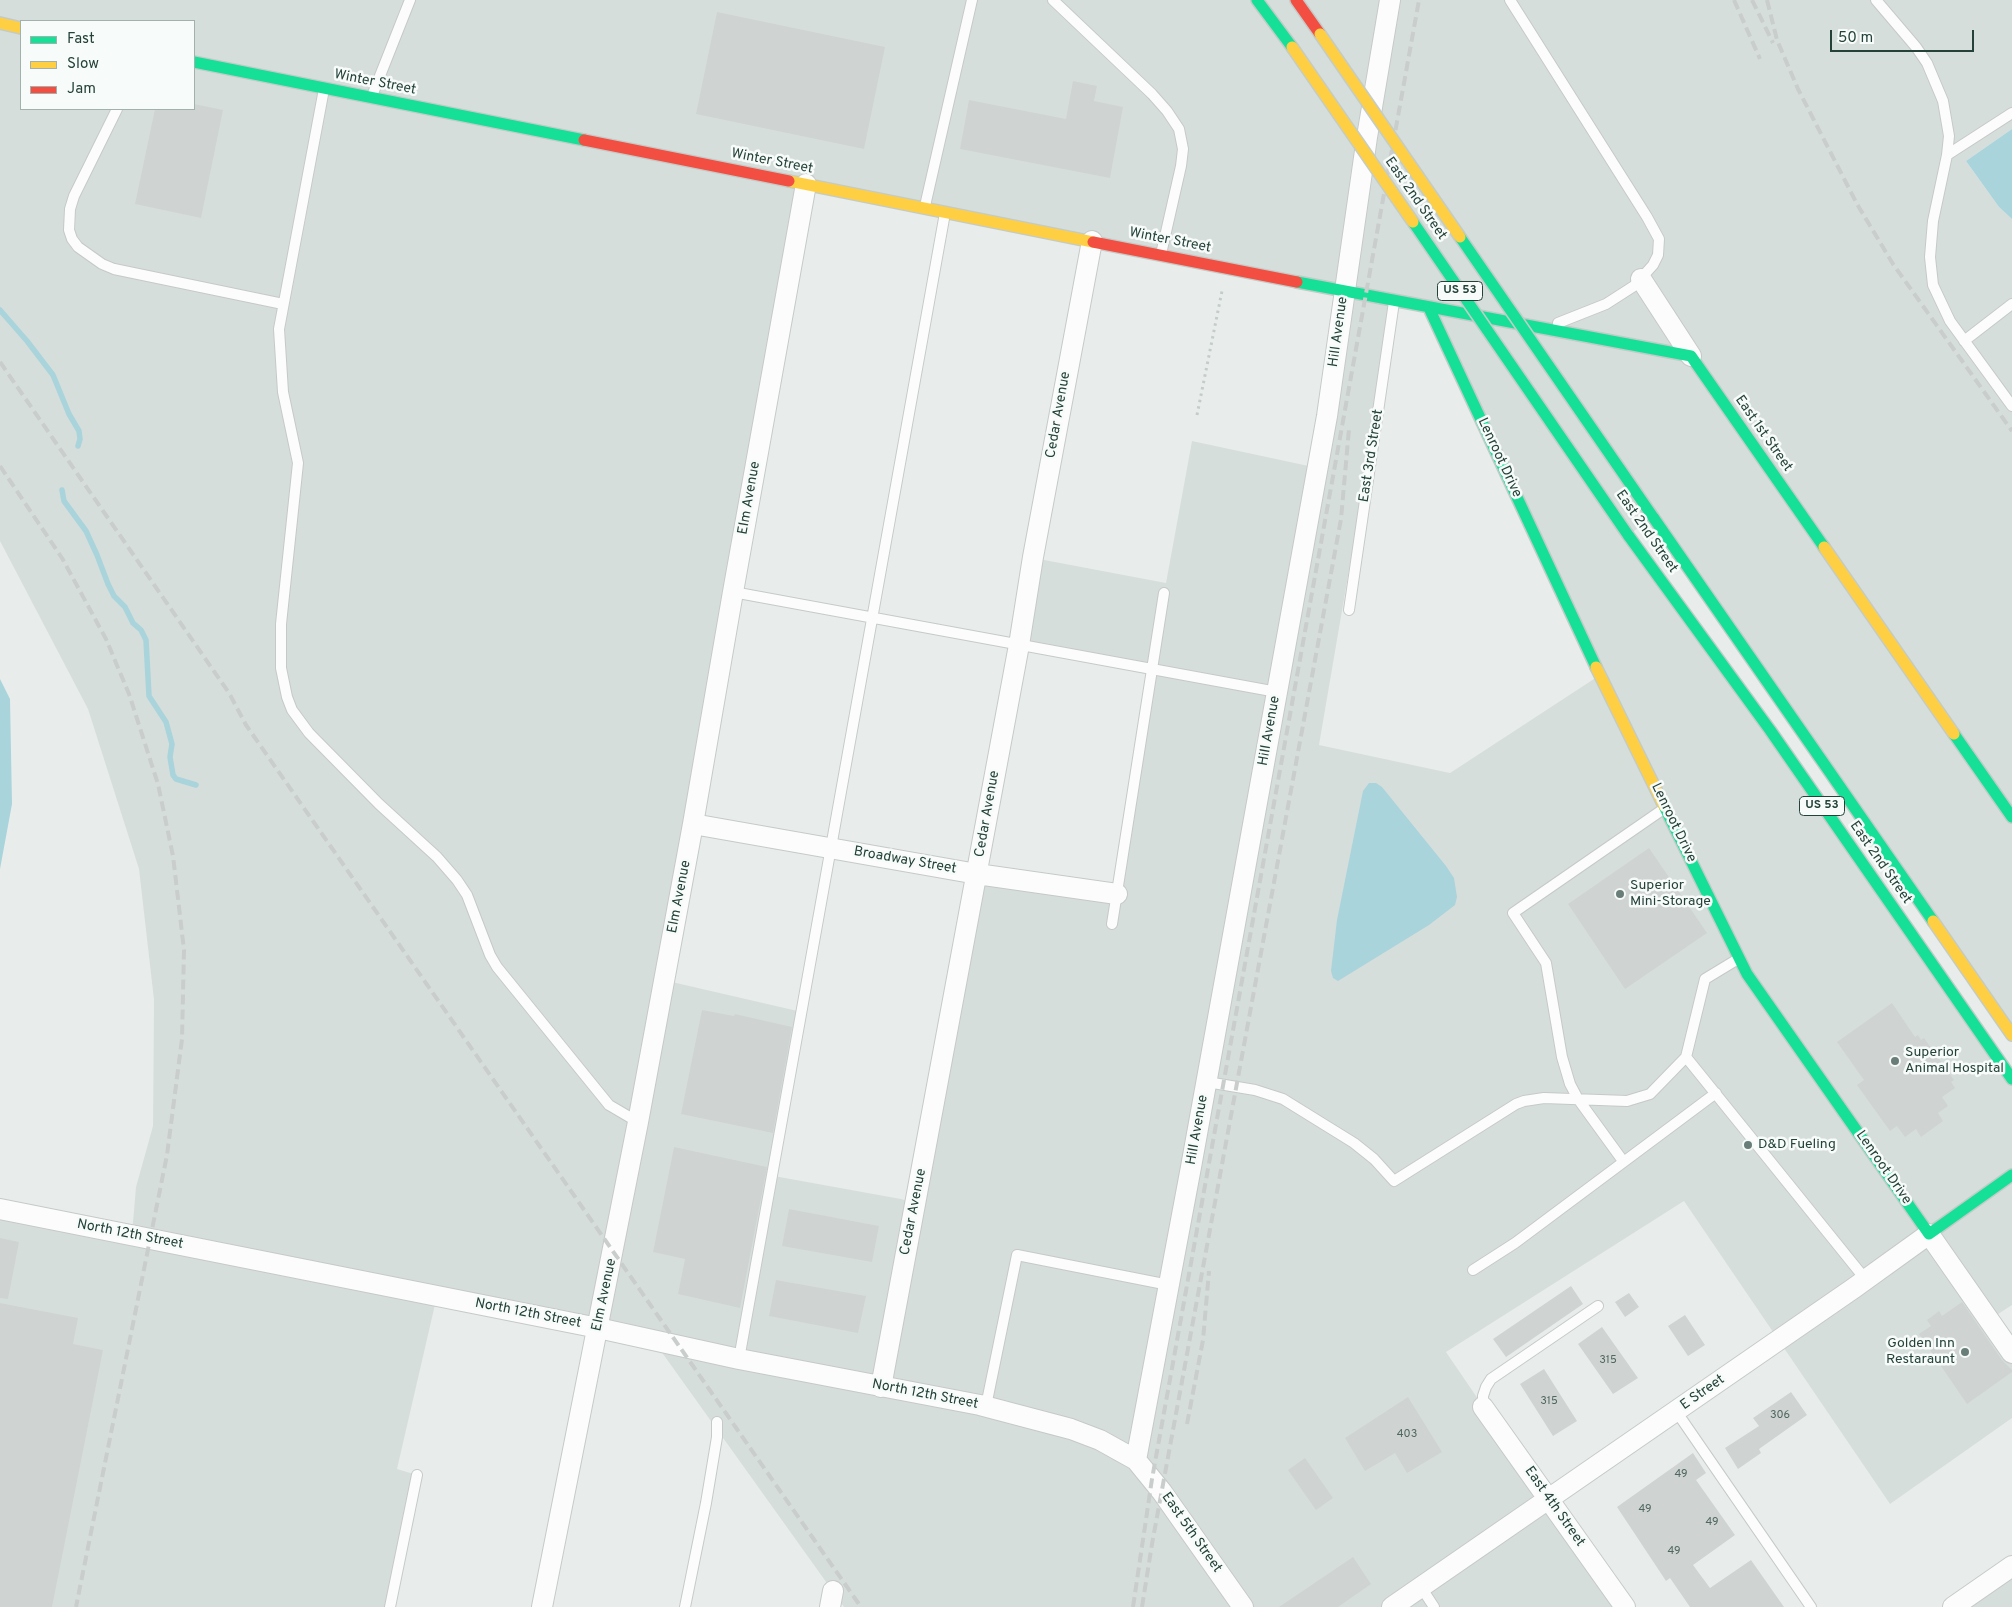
<!DOCTYPE html>
<style>
body{margin:0}
#map{position:relative;width:2012px;height:1607px;overflow:hidden;background:#e8edeb;font-family:Overpass,sans-serif}
canvas{display:block}
.legend{position:absolute;left:20px;top:20px;width:175px;height:90px;box-sizing:border-box;background:#f7fbf9;border:1px solid #a3b1ad;margin:0;padding:6px 9px;list-style:none;font-size:15px;color:#24423a}
.legend li{display:flex;align-items:center;gap:10px;height:25px}
.legend b{width:25px;border:1px solid #a3b1ad}
.scale{position:absolute;left:1830px;top:30px;width:144px;height:22px;box-sizing:border-box;border:2px solid #24423a;border-top:0;padding-left:6px;font-size:15px;line-height:18px;white-space:nowrap;color:#24423a;-webkit-text-stroke:4px #f7fbf9;paint-order:stroke}
</style>
<div id="map">
<canvas width="2012" height="1607"></canvas>
<ul class="legend">
<li><b style="height:6px;background:#16e098"></b>Fast</li>
<li><b style="height:6px;background:#ffcf43"></b>Slow</li>
<li><b style="height:6px;background:#f24e42"></b>Jam</li>
</ul>
<div class="scale">50 m</div>
</div>
<script>
const c = document.querySelector('canvas').getContext('2d');
c.lineJoin = 'round';
function paint(path, color) {
  c.fillStyle = color;
  c.fill(path, 'evenodd');
}
function poly(rows) {
  const path = new Path2D();
  for (const r of rows) {
    path.moveTo(r[0], r[1]);
    for (let i = 2; i < r.length; i += 2) path.lineTo(r[i], r[i + 1]);
  }
  return path;
}
function stroke(path, color, width, dash) {
  c.strokeStyle = color;
  c.lineWidth = width;
  c.lineCap = dash ? 'butt' : 'round';
  c.setLineDash(dash || []);
  c.stroke(path);
}
function drawText(font, color, halo, rows, align = 'center') {
  c.font = font + ' Overpass,sans-serif';
  c.lineWidth = 5;
  c.setLineDash([]);
  c.textBaseline = 'middle';
  c.strokeStyle = halo;
  c.fillStyle = color;
  for (const [text, x, y, turn = 0] of rows) {
    c.save();
    c.translate(x, y);
    c.rotate((+turn || 0) * Math.PI / 180);
    c.textAlign = isNaN(turn) ? turn : align;
    if (halo) c.strokeText(text, 0, 0);
    c.fillText(text, 0, 0);
    c.restore();
  }
}
paint(poly([
 [0,0,2012,0,2012,129,1966,161,1999,207,2012,219,2012,1035,1652,517,1629,535,2012,1079,2012,1305,1989,1320,2012,1353,2012,1418,1890,1504,1684,1201,1446,1352,1620,1607,844,1607,653,1340,437,1296,397,1469,417,1475,390,1607,0,1607,0,1219,131,1245,136,1187,153,1126,154,1000,139,869,88,709,0,541],
 [21,21,194,21,194,109,21,109],
 [806,184,1345,292,1318,468,1192,441,1166,583,1039,559,1019,645,1153,669,1117,894,977,874,914,1203,901,1199,774,1176,802,1012,672,982],
 [1395,301,1429,308,1600,675,1450,773,1319,745],
 [2012,1572,2012,1607,1961,1607]
]), '#d6dedb');
paint(poly([
 [2012,129,2012,219,1999,207,1966,161],
 [0,679,10,699,12,804,0,869],
 [1369,783,1376,783,1382,787,1446,866,1454,878,1457,897,1455,905,1429,925,1338,981,1333,978,1331,971,1337,920,1363,791]
]), '#a9d4db');
stroke(poly([
 [0,310,27,341,53,375,69,414,79,431,80,439,78,446],
 [62,490,64,501,86,531,97,555,108,584,114,596,125,607,133,623,141,630,146,640,149,696,166,722,172,744,170,757,173,775,176,779,196,785]
]), '#a9d4db', 5.5);
paint(poly([
 [717,12,885,47,864,149,696,114],
 [1073,81,1097,86,1094,101,1123,107,1110,178,960,149,969,100,1066,119],
 [194,104,223,110,201,218,135,204,155,109,194,109],
 [1649,848,1707,933,1625,989,1568,904],
 [1892,1003,1915,1037,1918,1035,1921,1040,1924,1038,1954,1080,1951,1082,1955,1088,1942,1097,1948,1106,1938,1113,1943,1121,1921,1137,1916,1129,1905,1137,1897,1126,1890,1131,1857,1085,1864,1080,1837,1042],
 [702,1010,734,1016,735,1014,792,1027,773,1133,681,1114],
 [674,1147,767,1167,740,1308,678,1294,685,1259,653,1252],
 [789,1209,879,1226,872,1262,782,1246],
 [0,1238,19,1242,8,1299,0,1298],
 [776,1280,866,1296,858,1333,769,1316],
 [1571,1286,1583,1304,1506,1357,1493,1339],
 [1629,1293,1639,1307,1625,1317,1615,1302],
 [1962,1302,2002,1360,2012,1370,2012,1372,1967,1404,1919,1334,1931,1326,1927,1320,1939,1311,1942,1316],
 [0,1303,78,1318,73,1344,103,1350,52,1607,0,1607],
 [1685,1315,1705,1345,1688,1356,1668,1326],
 [1602,1327,1638,1378,1613,1394,1578,1344],
 [1544,1369,1577,1421,1553,1436,1520,1384],
 [1791,1392,1807,1415,1759,1449,1761,1453,1738,1469,1725,1448,1759,1426,1753,1418],
 [1408,1397,1442,1452,1407,1473,1395,1453,1365,1471,1345,1438],
 [1693,1453,1706,1473,1696,1480,1735,1535,1693,1565,1710,1588,1751,1560,1784,1607,1690,1607,1670,1578,1666,1581,1617,1507],
 [1305,1458,1333,1498,1316,1510,1288,1470],
 [1353,1557,1371,1584,1338,1607,1279,1607]
]), '#cfd4d2');
const lane = poly([
 [1053,0,1152,94,1167,111,1179,129,1183,149,1181,166,1161,254],
 [1510,0,1647,217,1659,239,1658,255,1653,265,1634,286,1606,304,1558,323],
 [1876,0,1916,47,1927,63,1943,101,1949,136,1947,155],
 [324,89,279,329,283,392,298,463,281,624,281,668,287,697,292,710,309,733,379,804,437,857,457,880,467,895,490,955,497,967,609,1105,638,1122],
 [372,96,410,0],
 [117,109,74,196,70,209,69,230,72,239,78,247,102,264,114,269,283,304],
 [2012,113,1947,155,1933,221,1930,257,1933,285,1950,321,2012,406],
 [925,206,972,0],
 [1964,341,2012,304],
 [733,592,1277,692],
 [1349,610,1394,302],
 [1112,924,1164,593],
 [1686,1057,1866,1280],
 [1207,1082,1255,1090,1283,1099,1354,1143,1374,1159,1394,1181,1516,1104,1524,1101,1544,1098,1627,1101,1650,1094,1686,1057,1705,979,1738,959],
 [1623,1161,1578,1099,1570,1084,1562,1057,1546,963,1513,913,1665,808],
 [1473,1270,1515,1243,1716,1093],
 [739,1359,945,213],
 [986,1406,1017,1255,1169,1285],
 [1483,1407,1483,1396,1486,1387,1491,1379,1598,1306],
 [1676,1411,1811,1607],
 [1421,1587,1434,1607],
 [390,1607,417,1475],
 [685,1607,706,1503,717,1437,717,1422]
]);
const street = poly([
 [1641,279,1691,356],
 [693,824,977,874,1117,894],
 [0,1209,598,1328,739,1359,980,1405,1071,1429,1100,1440,1136,1460,1162,1492,1243,1607],
 [881,1387,1019,645,1033,557,1092,241],
 [1483,1407,1625,1607],
 [1136,1460,1191,1167,1327,416,1367,137,1390,0],
 [542,1607,638,1122,693,824,733,592,806,184],
 [830,1607,833,1591],
 [1392,1607,1854,1288,1929,1234,2012,1353],
 [1953,1607,2012,1566]
]);
const fast = poly([
 [1257,0,1292,47],
 [194,62,584,140],
 [1297,282,1691,356,1824,547],
 [1429,308,1596,667],
 [1653,517,1933,921],
 [1628,535,1770,730,2012,1079],
 [1954,734,2012,817],
 [1664,806,1747,974,1929,1234,2012,1175]
]);
const slow = poly([
 [0,23,21,28],
 [789,181,1093,242],
 [1824,547,1954,734],
 [1596,667,1664,806],
 [1933,921,2012,1035]
]);
const jam = poly([
 [1296,0,1320,34],
 [584,140,789,181],
 [1093,242,1297,282]
]);
stroke(lane, '#c5cac8', 12);
stroke(street, '#c5cac8', 22);
stroke(fast, '#c3cbc8', 14);
stroke(slow, '#c3cbc8', 14);
stroke(jam, '#c3cbc8', 14);
stroke(poly([
 [1197,415,1222,291]
]), '#c3ccca', 3, [2.5, 4]);
stroke(lane, '#fcfcfc', 10);
stroke(street, '#fcfcfc', 20);
stroke(fast, '#16e098', 11);
stroke(slow, '#ffcf43', 11);
stroke(jam, '#f24e42', 11);
stroke(poly([
 [1734,0,1760,59],
 [1752,0,1773,43],
 [1767,0,1777,40,1798,89,1857,204,1893,264,2012,431],
 [0,362,229,693,246,725,861,1607],
 [0,466,62,558,106,639,129,694,158,784,173,856,184,950,182,1039,167,1155,76,1607],
 [1187,1424,1203,1340,1209,1271],
 [1133,1607,1152,1479,1419,0],
 [1142,1607,1152,1544,1341,519,1349,429]
]), '#c9cdcc', 4, [10, 5]);
const fastBridge = poly([
 [1413,222,1628,535],
 [1460,237,1653,517]
]);
const slowBridge = poly([
 [1320,34,1460,237],
 [1292,47,1413,222]
]);
stroke(fastBridge, '#c3ccc9', 14, []);
stroke(slowBridge, '#c3ccc9', 14, []);
stroke(fastBridge, '#16e098', 11);
stroke(slowBridge, '#ffcf43', 11);
for (const [x, y, r, color] of [
 [1620,894,5,"#697e78"],
 [1895,1061,5,"#697e78"],
 [1748,1145,5,"#697e78"],
 [1965,1352,5,"#697e78"]
]) {
  const dot = new Path2D();
  dot.arc(x, y, r, 0, 2 * Math.PI);
  c.fillStyle = color;
  c.fill(dot);
  stroke(dot, '#f7fbf9', 2);
}
drawText('11px', '#506761', null, [
 ["315",1608,1361],
 ["315",1549,1402],
 ["306",1780,1416],
 ["403",1407,1435],
 ["49",1681,1475],
 ["49",1645,1510],
 ["49",1712,1523],
 ["49",1674,1552]
]);
for (const [x, y, w] of [
 [1460,291,45],
 [1822,806,45]
]) {
  const box = new Path2D();
  box.roundRect(x - w / 2, y - 9.5, w, 19, 4);
  c.fillStyle = '#f7fbf9';
  c.fill(box);
  stroke(box, '#24423a', 1);
}
drawText('bold 12px', '#24423a', null, [
 ["US 53",1460,291],
 ["US 53",1822,806]
]);
drawText('14px', '#24423a', '#f7fbf9', [
 ["Winter Street",375,83,11],
 ["Winter Street",772,162,11],
 ["East 2nd Street",1415,199,55],
 ["Winter Street",1170,241,11],
 ["Hill Avenue",1339,332,-82],
 ["Cedar Avenue",1059,415,-80],
 ["East 1st Street",1763,434,55],
 ["East 3rd Street",1372,456,-81],
 ["Lenroot Drive",1499,458,65],
 ["Elm Avenue",750,498,-80],
 ["East 2nd Street",1646,532,55],
 ["Hill Avenue",1270,731,-80],
 ["Cedar Avenue",988,814,-80],
 ["Lenroot Drive",1673,823,64],
 ["Broadway Street",905,861,10],
 ["East 2nd Street",1880,863,55],
 ["Elm Avenue",680,897,-79],
 ["Hill Avenue",1198,1130,-80],
 ["Lenroot Drive",1883,1168,55],
 ["Cedar Avenue",914,1212,-79],
 ["North 12th Street",130,1235,11],
 ["Elm Avenue",605,1295,-78],
 ["North 12th Street",528,1314,11],
 ["E Street",1703,1393,-35],
 ["North 12th Street",925,1395,11],
 ["East 4th Street",1554,1507,55],
 ["East 5th Street",1191,1533,55]
]);
drawText('14px', '#24423a', '#f7fbf9', [
 ["Superior",1630,886],
 ["Mini-Storage",1630,902],
 ["Superior",1905,1053],
 ["Animal Hospital",1905,1069],
 ["D&D Fueling",1758,1145],
 ["Golden Inn",1955,1344,"right"],
 ["Restaraunt",1955,1360,"right"]
], 'left');
</script>
